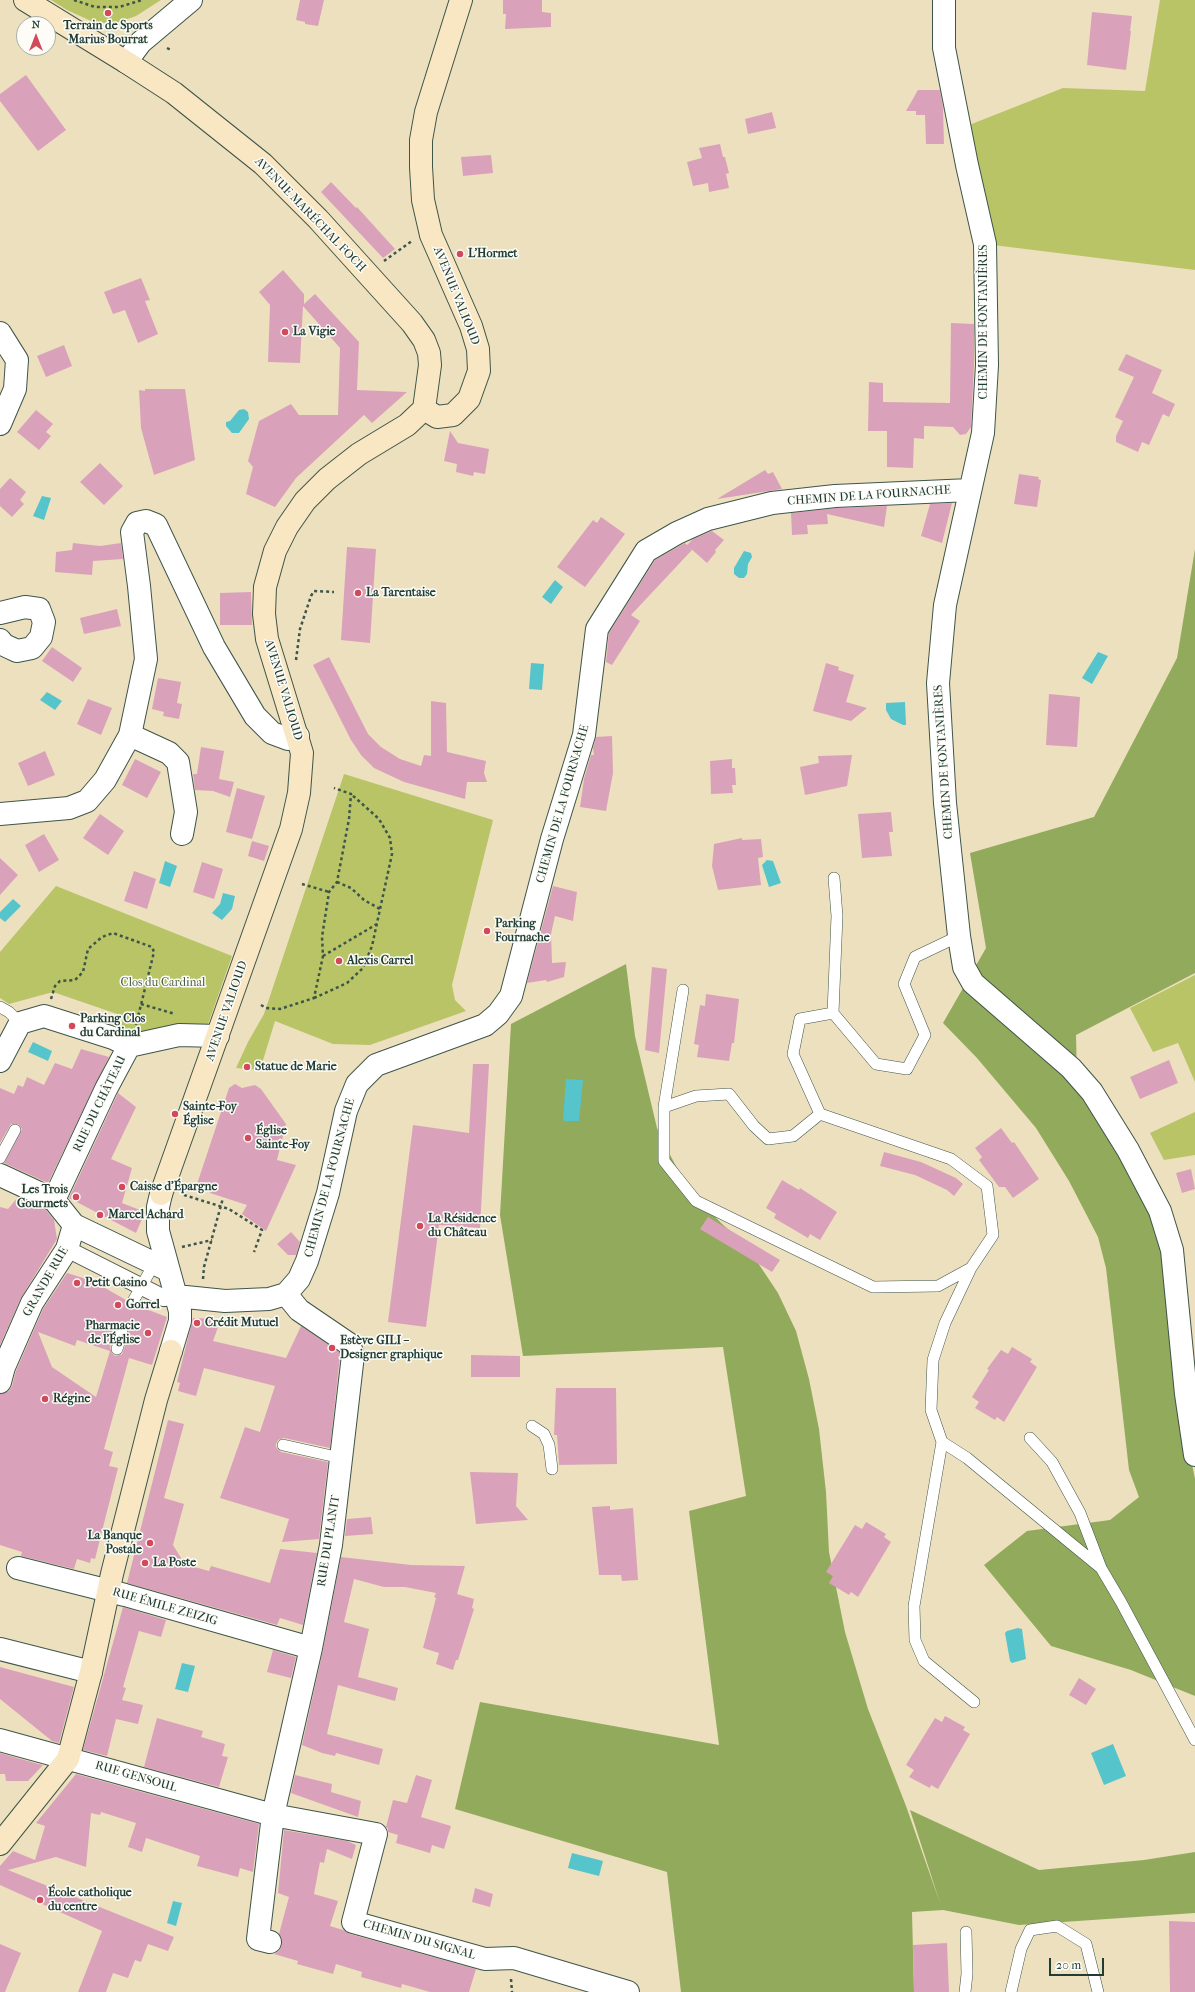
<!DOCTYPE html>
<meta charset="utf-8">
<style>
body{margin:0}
#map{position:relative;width:1195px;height:1992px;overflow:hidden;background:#ede0be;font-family:"IM FELL French Canon",serif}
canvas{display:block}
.north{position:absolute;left:16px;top:16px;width:40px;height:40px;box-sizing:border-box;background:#fdfcf7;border:1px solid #a4b0a9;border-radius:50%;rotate:0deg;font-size:11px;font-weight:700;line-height:16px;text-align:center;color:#1f3d34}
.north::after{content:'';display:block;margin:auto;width:14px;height:18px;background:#d1495b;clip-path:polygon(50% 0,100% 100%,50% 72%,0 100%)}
.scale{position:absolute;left:1049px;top:1958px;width:55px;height:18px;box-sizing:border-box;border:2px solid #1f3d34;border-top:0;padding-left:5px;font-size:12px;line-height:14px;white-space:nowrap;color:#1f3d34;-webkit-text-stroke:3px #fdfcf7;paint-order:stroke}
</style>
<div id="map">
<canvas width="1195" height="1992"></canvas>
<div class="north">N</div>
<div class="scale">20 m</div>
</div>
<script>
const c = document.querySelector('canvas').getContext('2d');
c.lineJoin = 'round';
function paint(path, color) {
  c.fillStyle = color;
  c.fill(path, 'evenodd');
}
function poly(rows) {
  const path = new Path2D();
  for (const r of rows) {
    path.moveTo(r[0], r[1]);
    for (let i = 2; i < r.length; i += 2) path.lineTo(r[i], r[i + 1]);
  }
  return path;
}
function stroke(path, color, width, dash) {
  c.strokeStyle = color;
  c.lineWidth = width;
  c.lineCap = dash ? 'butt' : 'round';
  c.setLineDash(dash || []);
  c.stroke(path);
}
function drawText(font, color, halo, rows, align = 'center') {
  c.font = font + ' "IM FELL French Canon",serif';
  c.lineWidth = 3;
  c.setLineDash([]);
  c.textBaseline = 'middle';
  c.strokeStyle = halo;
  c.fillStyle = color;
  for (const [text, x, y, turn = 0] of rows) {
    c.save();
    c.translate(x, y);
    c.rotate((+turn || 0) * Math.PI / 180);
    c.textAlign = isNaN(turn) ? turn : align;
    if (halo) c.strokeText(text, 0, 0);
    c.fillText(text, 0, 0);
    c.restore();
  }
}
paint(poly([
 [51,0,161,0,136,16,119,22,103,23,91,21,67,10],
 [1160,0,1195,0,1195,270,985,244,959,129,1063,88,1145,91],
 [344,774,493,820,452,985,455,1000,466,1011,370,1045,333,1044,275,1021,260,1070,236,1068,248,1042,264,1014],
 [56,886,232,956,206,1030,146,1038,121,1030,123,1016,53,992,9,1004,0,998,0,952],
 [1195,975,1195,1082,1178,1043,1153,1052,1130,1008],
 [1195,1112,1195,1155,1164,1160,1150,1133]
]), '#b8c466');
paint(poly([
 [1195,549,1195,973,1076,1035,1077,1079,1154,1214,1168,1274,1185,1430,1195,1479,1195,1696,1131,1670,1051,1646,984,1565,1027,1531,1110,1520,1139,1497,1129,1470,1106,1268,1098,1237,1069,1181,1036,1128,977,1058,943,1023,986,948,970,853,1094,817,1177,658],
 [626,964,635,1036,657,1128,664,1143,679,1172,698,1199,721,1223,746,1245,778,1293,796,1331,809,1379,819,1429,826,1492,829,1552,845,1632,868,1709,906,1806,940,1903,910,1810,1039,1870,1144,1860,1195,1852,1195,1913,1019,1925,943,1910,912,1912,914,1992,681,1992,667,1872,455,1809,480,1702,719,1745,689,1511,746,1496,723,1347,523,1356,500,1215,511,1024]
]), '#92aa5b');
paint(poly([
 [244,409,248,412,249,419,239,433,232,433,226,426,226,422,230,421,239,410],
 [42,496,51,498,44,520,33,516],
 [744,551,751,553,752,557,748,564,747,574,744,578,739,578,734,574,734,568],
 [555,580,563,587,551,604,542,597],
 [1098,652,1108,656,1092,684,1082,678],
 [531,663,544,664,542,690,529,689],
 [47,692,62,701,55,710,40,700],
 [905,702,906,725,903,725,891,719,886,710,886,703],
 [767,860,773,861,781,883,769,887,762,865],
 [165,861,177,866,170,887,159,883],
 [223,893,235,896,232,909,222,920,212,913,220,904],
 [13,899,21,906,5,922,0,918,0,912],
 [33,1042,52,1051,48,1061,28,1052],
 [566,1079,583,1080,579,1121,564,1121,563,1119],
 [1018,1628,1022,1629,1026,1659,1012,1663,1010,1661,1005,1633,1007,1631],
 [182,1663,195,1666,188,1692,175,1689],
 [1113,1744,1126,1776,1104,1785,1091,1753],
 [572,1853,603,1861,599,1876,568,1868],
 [173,1901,182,1903,176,1926,167,1923]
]), '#56c4cb');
paint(poly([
 [300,0,324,0,318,26,305,24,305,22,296,20],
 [503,0,542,0,542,12,551,13,551,27,505,29,506,14,503,14],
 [1092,12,1132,16,1130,31,1131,31,1126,70,1087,65],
 [26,75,66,130,38,151,0,101,0,94],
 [918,90,940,90,943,108,944,144,926,144,925,115,916,115,916,111,906,111],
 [772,112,776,128,748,134,745,119],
 [720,144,723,157,725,157,729,173,726,174,729,188,709,192,708,183,693,186,687,162,702,158,699,148],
 [491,155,493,173,463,176,461,157],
 [331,182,356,208,357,207,395,249,383,258,321,192],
 [283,270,304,294,304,304,315,294,359,342,357,390,407,392,372,423,364,415,296,478,275,507,246,494,253,467,248,461,259,421,291,404,299,415,338,415,340,348,303,306,300,363,268,362,270,305,259,292],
 [141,278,150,300,145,301,158,334,138,343,125,310,113,314,104,292],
 [951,323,974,324,974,365,971,427,966,434,960,435,953,427,924,426,924,439,914,438,913,468,887,467,887,431,868,431,869,382,883,383,883,402,950,403],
 [64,345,72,366,46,377,37,356],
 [1126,354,1162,370,1152,393,1175,404,1169,417,1163,414,1149,445,1142,442,1138,452,1116,442,1116,436,1123,421,1115,417,1134,377,1118,370],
 [145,389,185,389,195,460,154,475,141,428,139,390,145,391],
 [36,410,53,424,46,432,51,436,39,450,17,432],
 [450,431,458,443,489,449,485,474,474,472,473,476,456,472,457,464,444,461],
 [100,463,123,486,104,505,80,482],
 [765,470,768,474,773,472,782,489,717,499],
 [1019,474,1039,477,1038,479,1041,480,1037,507,1014,504],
 [10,478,26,492,20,500,24,504,12,517,0,506,0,489],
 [952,503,942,543,921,536,930,504],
 [887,506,884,527,827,514,828,524,807,525,808,534,792,535,791,513,836,508],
 [601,517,625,534,585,587,557,567,593,520,597,523],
 [712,531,724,540,715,550,716,552,707,563,689,547,692,550,631,615,640,621,612,665,606,662,609,633,655,560,683,544,685,543,687,545,693,539],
 [73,543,100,546,121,543,123,559,93,561,92,575,55,572,56,552,72,550],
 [347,547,376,549,370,643,341,640],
 [251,592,252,625,220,625,220,593],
 [117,609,121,626,84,634,80,618],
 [52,647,82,668,73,682,42,661],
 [329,657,368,734,381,747,400,759,421,766,424,755,431,756,431,701,446,703,447,752,486,761,484,773,487,782,467,782,465,799,404,782,374,768,361,755,351,740,313,665],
 [826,663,839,667,838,670,854,675,846,702,867,708,851,721,813,711],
 [158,678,181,682,177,703,182,704,179,719,163,716,164,712,152,709],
 [1049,694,1080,697,1077,747,1046,745],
 [88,699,112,708,101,735,77,724],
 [612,736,613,773,606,811,580,807,584,779,591,755,594,755,593,748,596,737],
 [201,747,224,751,219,779,234,782,230,797,213,791,195,790,193,774,197,774],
 [45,751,55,775,28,786,18,763],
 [852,755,847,786,805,795,800,767,819,763,818,756],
 [135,759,161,772,147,798,122,785],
 [732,759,732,768,735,768,736,785,732,785,733,793,711,794,710,761],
 [237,788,265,796,252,839,226,832],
 [891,812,893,832,889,832,892,856,862,858,858,814],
 [100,814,124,831,108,855,83,838],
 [44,834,59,860,39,872,25,845],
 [742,838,742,840,761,839,763,857,758,858,761,885,718,890,712,866,714,844],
 [252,841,269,846,264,861,248,856],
 [0,858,18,875,0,895],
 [202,862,223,869,214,899,193,892],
 [134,871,156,879,147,909,124,901],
 [553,886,577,892,573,921,555,916,551,934,552,963,566,962,564,977,547,982,546,980,527,983],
 [652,967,667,969,659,1053,645,1050],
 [706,994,739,999,734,1043,732,1043,729,1061,697,1057,699,1045,694,1044,700,1005,705,1006],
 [81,1049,109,1057,48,1183,4,1163,22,1129,18,1124,11,1124,0,1143,0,1088,14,1094,18,1085,23,1087,27,1077,44,1085,55,1063,72,1069],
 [1169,1060,1178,1083,1140,1099,1130,1077],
 [473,1064,489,1064,480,1228,439,1225,426,1327,388,1322,413,1125,469,1133],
 [235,1084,242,1088,255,1085,261,1089,286,1124,277,1160,296,1165,266,1231,242,1214,247,1205,210,1193,212,1190,196,1187,229,1088],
 [118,1093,136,1107,111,1159,132,1168,122,1203,145,1212,136,1233,69,1198],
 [1001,1128,1012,1143,1014,1142,1039,1179,1013,1198,1005,1187,999,1187,979,1160,982,1157,975,1148],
 [884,1152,921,1162,956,1178,963,1184,954,1196,947,1190,915,1175,880,1166],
 [1191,1169,1195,1189,1182,1193,1176,1173],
 [782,1180,799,1190,800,1188,837,1212,820,1240,810,1234,808,1238,774,1218,776,1214,766,1208],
 [18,1197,46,1210,54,1220,57,1239,21,1298,0,1345,0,1207,8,1209],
 [708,1217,780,1260,772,1272,700,1229],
 [291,1232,300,1242,296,1255,288,1255,277,1244],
 [67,1273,93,1281,126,1300,126,1306,129,1309,135,1309,138,1306,167,1317,152,1365,129,1358,104,1449,113,1452,109,1466,118,1468,95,1559,91,1558,90,1563,77,1559,74,1569,21,1556,22,1552,0,1545,0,1394,9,1391,12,1386,16,1371,43,1309],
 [120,1326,127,1328,129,1335,122,1354,115,1356,112,1353,110,1347,115,1331],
 [38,1332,75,1346,77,1340,110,1351,96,1397,52,1367],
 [193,1318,221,1319,213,1341,286,1358,301,1326,339,1352,340,1356,330,1448,284,1438,278,1440,276,1444,276,1447,281,1452,328,1462,319,1539,282,1542,289,1519,220,1498,245,1427,260,1432,275,1386,204,1368,196,1396,178,1391,180,1383,177,1382],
 [1012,1347,1032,1359,1030,1362,1037,1367,1004,1422,997,1417,995,1420,975,1408,979,1402,972,1397,989,1370,987,1369,1001,1350,1008,1354],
 [471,1355,520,1356,520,1377,471,1377],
 [556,1388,616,1388,617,1464,559,1465,557,1435,554,1435],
 [168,1420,184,1424,164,1498,184,1504,173,1545,181,1558,180,1563,209,1571,211,1566,270,1583,280,1549,317,1553,303,1625,280,1618,277,1625,127,1583],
 [470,1472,518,1473,516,1506,528,1520,476,1524],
 [610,1506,610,1510,633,1508,638,1580,622,1581,621,1575,599,1575,592,1507],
 [371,1517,373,1534,345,1536,347,1519],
 [866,1522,886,1534,884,1537,891,1542,858,1597,851,1592,849,1595,829,1583,833,1576,826,1572,855,1525,862,1529],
 [341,1557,411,1565,465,1566,457,1594,474,1599,472,1608,474,1609,458,1660,456,1660,453,1670,436,1664,439,1653,423,1648,436,1598,434,1597,436,1593,405,1587,384,1587,354,1579,344,1622,369,1629,358,1677,398,1688,395,1701,338,1685,327,1734,383,1749,379,1765,336,1753,335,1756,322,1753,302,1745,323,1650],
 [123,1607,166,1620,161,1637,139,1631,123,1687,126,1688,122,1700,143,1705,138,1724,116,1719,107,1756,83,1750],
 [273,1650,296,1657,291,1678,267,1672],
 [0,1667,74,1687,59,1743,52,1741,0,1699],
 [1079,1678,1096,1689,1086,1705,1069,1695],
 [945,1716,965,1727,963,1730,970,1734,938,1789,931,1785,930,1788,909,1777,914,1770,906,1765,935,1718,942,1722],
 [157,1718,203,1731,201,1737,225,1744,222,1756,228,1757,219,1787,144,1767],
 [0,1753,42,1765,43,1765,28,1781,6,1781,5,1774,0,1774],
 [76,1774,259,1824,253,1872,240,1868,238,1877,197,1866,200,1856,146,1838,142,1852,128,1847,136,1823,101,1812,100,1815,91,1813,86,1867,56,1857,8,1870,174,1937,168,1951,148,1944,141,1962,135,1960,128,1978,113,1973,106,1992,78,1992,102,1931,0,1885,0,1866,13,1851,35,1860,45,1826,36,1823],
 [295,1775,332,1784,331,1792,361,1801,358,1817,291,1793],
 [416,1775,432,1780,421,1817,451,1826,444,1849,432,1845,430,1853,396,1843,398,1835,388,1832,388,1828,386,1827,393,1800,407,1803],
 [284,1830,347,1841,356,1845,352,1859,327,1849,324,1863,320,1862,314,1894,338,1901,330,1926,343,1930,350,1934,476,1969,469,1992,430,1992,402,1984,401,1988,361,1977,362,1972,336,1964,333,1974,297,1964,298,1961,274,1954,279,1951,282,1945,282,1939,279,1934,289,1897,278,1893],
 [475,1888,493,1894,490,1907,472,1902],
 [1169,1921,1195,1922,1195,1992,1170,1992],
 [947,1943,949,1992,914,1992,913,1945],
 [0,1944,21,1953,5,1992,0,1992]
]), '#daa2ba');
const service = poly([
 [0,1007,9,1012,20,1023],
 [833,1013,837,916,834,878],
 [664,1107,696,1096,729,1094,754,1126,768,1139,793,1136,820,1114,951,1159,987,1186,993,1235,971,1268,938,1286,873,1287,696,1201,664,1161,664,1107,683,990],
 [820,1114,793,1054,800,1019,833,1013,876,1064,907,1069,925,1035,904,984,915,957,959,936],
 [0,1158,15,1130],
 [971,1268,945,1323,933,1360,931,1410,942,1442,967,1458,1101,1568],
 [132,1303,154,1264],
 [117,1349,122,1333],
 [532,1426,544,1434,549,1445,552,1469],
 [1030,1438,1052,1462,1080,1513,1101,1568,1121,1602,1195,1740],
 [942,1442,914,1606,915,1640,924,1661,974,1702],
 [283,1445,341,1458],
 [965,1992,967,1974,966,1932],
 [1011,1992,1021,1949,1030,1930,1057,1926,1086,1944,1098,1992]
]);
const pedestrian = poly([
 [67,1249,164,1298,176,1296]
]);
const minor = poly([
 [944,0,944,48,967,165,985,244,987,365,983,433,945,605,938,683,945,803,959,936,964,967,973,983,1071,1068,1092,1092,1128,1150,1160,1211,1172,1250,1186,1394,1195,1455],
 [126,62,141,42,191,0],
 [0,333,17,360,15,389,0,424],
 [0,613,25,607,39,609,44,622,41,637,32,648,17,651,4,645,0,640],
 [130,735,169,753,178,762,186,812,182,834],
 [0,814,69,808,87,801,105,780,130,735,146,659,139,586,132,532,137,523,146,521,156,525,214,647,255,716,272,733,288,739,298,736],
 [0,1061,20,1023,44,1016,113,1038,129,1046],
 [0,1175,54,1200,74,1225,168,1270],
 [161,1194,158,1207,158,1231,180,1311,180,1321,171,1351],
 [54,1200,106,1089,129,1046,179,1035,218,1036],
 [286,1294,299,1279,307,1261,328,1193,346,1111,357,1084,376,1065,485,1025,498,1014,511,996,552,839,584,735,597,629,646,551,677,533,708,519,772,503,835,496,970,490],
 [176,1296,225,1301,269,1299,286,1294],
 [0,1382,4,1367,32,1303,67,1249,74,1225],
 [18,1568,125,1595,311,1648],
 [0,1649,91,1672],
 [0,1740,273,1815,376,1834,353,1922,485,1959,514,1958,628,1992],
 [270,1942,258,1939,273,1815,311,1648,331,1545,353,1355,349,1344,299,1310,286,1294]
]);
const secondary = poly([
 [25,0,126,62,174,93,263,164,318,219,412,323,424,340,429,353,430,365,424,409],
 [424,409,437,417,453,415,469,399,479,371,478,349,471,326,431,235,423,200,421,167,421,140,426,112,461,0],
 [161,1194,291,829,299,793,302,753,267,639,264,614,265,587,275,551,287,527,305,501,327,479,359,454,407,425,424,409],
 [0,1844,68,1759,91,1672,112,1574,156,1400,171,1351]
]);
stroke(service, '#3e5549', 12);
stroke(pedestrian, '#3e5549', 18);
stroke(minor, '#3e5549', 24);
stroke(secondary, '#3e5549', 24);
stroke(poly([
 [74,0,95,7,119,7,142,0],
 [167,48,171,50],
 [384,261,412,241],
 [296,660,300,629,311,596,314,591,334,592],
 [337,882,351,888,364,900,380,909],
 [302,884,329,892],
 [323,956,377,924],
 [314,998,347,983,363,968,372,946,392,854,390,838,379,819,351,794],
 [51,999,55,986,60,981,75,980,83,972,88,949,102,937,113,933,152,947,154,952,136,1025],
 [141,1004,175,1014],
 [261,1005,266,1008,280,1009,314,998,323,956,322,937,329,892,337,882,349,819,351,794,334,788],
 [184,1195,229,1209,262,1230,254,1252],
 [182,1247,212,1240],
 [203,1279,204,1267,223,1198],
 [511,1979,512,1992]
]), '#3e5549', 2.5, [3, 3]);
stroke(service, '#fff', 11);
stroke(pedestrian, '#fff', 16);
stroke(minor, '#fff', 22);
stroke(secondary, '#f9e7c3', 22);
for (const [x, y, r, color] of [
 [108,13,4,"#d1495b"],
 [460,254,4,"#d1495b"],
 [285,332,4,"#d1495b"],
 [358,593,4,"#d1495b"],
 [487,931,4,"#d1495b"],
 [339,961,4,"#d1495b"],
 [72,1026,4,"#d1495b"],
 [247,1067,4,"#d1495b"],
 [175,1114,4,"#d1495b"],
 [248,1138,4,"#d1495b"],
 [122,1187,4,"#d1495b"],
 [76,1197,4,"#d1495b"],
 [100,1215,4,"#d1495b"],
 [420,1226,4,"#d1495b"],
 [77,1283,4,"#d1495b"],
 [118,1305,4,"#d1495b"],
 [197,1323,4,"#d1495b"],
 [148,1333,4,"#d1495b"],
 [332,1348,4,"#d1495b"],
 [45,1399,4,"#d1495b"],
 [150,1543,4,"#d1495b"],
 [145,1563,4,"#d1495b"],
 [40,1900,4,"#d1495b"]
]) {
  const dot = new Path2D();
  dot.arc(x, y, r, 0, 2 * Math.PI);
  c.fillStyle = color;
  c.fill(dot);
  stroke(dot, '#fdfcf7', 1.5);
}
drawText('bold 12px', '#1f3d34', '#fdfcf7', [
 ["Terrain de Sports",108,26,"center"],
 ["Marius Bourrat",108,40,"center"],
 ["L'Hormet",468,254],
 ["La Vigie",293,332],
 ["La Tarentaise",366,593],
 ["Parking",495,924],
 ["Fournache",495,938],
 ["Alexis Carrel",347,961],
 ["Parking Clos",80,1019],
 ["du Cardinal",80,1033],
 ["Statue de Marie",255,1067],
 ["Sainte-Foy",183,1107],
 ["Église",183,1121],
 ["Église",256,1131],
 ["Sainte-Foy",256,1145],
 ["Caisse d'Épargne",130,1187],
 ["Les Trois",68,1190,"right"],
 ["Gourmets",68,1204,"right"],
 ["Marcel Achard",108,1215],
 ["La Résidence",428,1219],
 ["du Château",428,1233],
 ["Petit Casino",85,1283],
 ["Gorrel",126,1305],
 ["Crédit Mutuel",205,1323],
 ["Pharmacie",140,1326,"right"],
 ["de l'Église",140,1340,"right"],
 ["Estève GILI –",340,1341],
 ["Designer graphique",340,1355],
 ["Régine",53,1399],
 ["La Banque",142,1536,"right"],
 ["Postale",142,1550,"right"],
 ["La Poste",153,1563],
 ["École catholique",48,1893],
 ["du centre",48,1907]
], 'left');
drawText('12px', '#1f3d34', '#fdfcf7', [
 ["AVENUE MARÉCHAL FOCH",310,215,46],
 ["AVENUE VALIOUD",456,296,68],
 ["CHEMIN DE FONTANIÈRES",984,322,-90],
 ["CHEMIN DE LA FOURNACHE",869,496,-4],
 ["AVENUE VALIOUD",283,690,73],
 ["CHEMIN DE FONTANIÈRES",944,762,-94],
 ["CHEMIN DE LA FOURNACHE",563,804,-74],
 ["AVENUE VALIOUD",227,1011,-71],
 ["RUE DU CHÂTEAU",100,1104,-64],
 ["CHEMIN DE LA FOURNACHE",330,1178,-75],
 ["GRANDE RUE",46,1282,-60],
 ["RUE DU PLANIT",329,1541,-81],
 ["RUE ÉMILE ZEIZIG",165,1607,16],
 ["RUE GENSOUL",136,1777,16],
 ["CHEMIN DU SIGNAL",419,1940,16]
]);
drawText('12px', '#455f40', '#fdfcf7', [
 ["Clos du Cardinal",163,983]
]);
</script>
